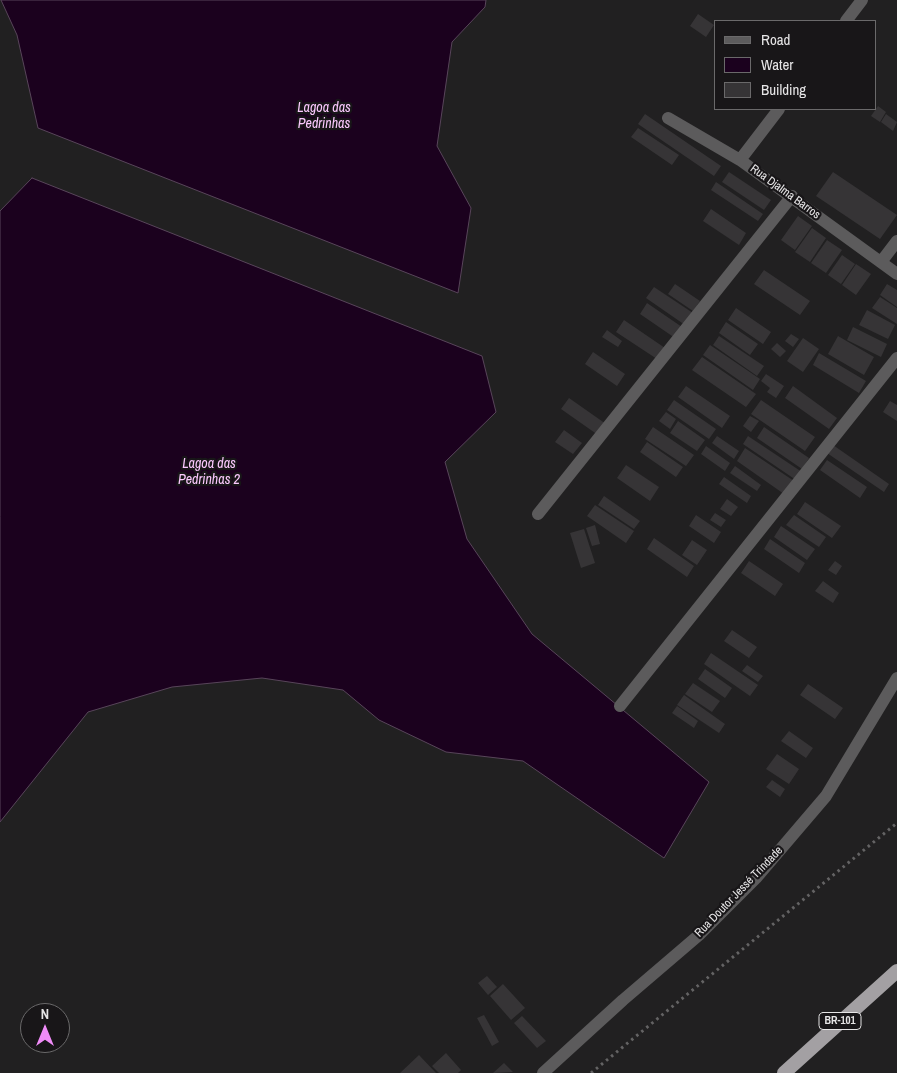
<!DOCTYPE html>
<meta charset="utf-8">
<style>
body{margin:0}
#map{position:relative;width:897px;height:1073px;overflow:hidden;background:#212021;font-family:"Archivo Narrow",sans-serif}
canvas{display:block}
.legend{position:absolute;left:714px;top:20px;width:162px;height:90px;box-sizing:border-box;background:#181618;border:1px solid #6a696a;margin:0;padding:6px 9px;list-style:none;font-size:15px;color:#e6e5e6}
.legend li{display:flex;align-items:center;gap:10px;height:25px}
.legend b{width:25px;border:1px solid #6a696a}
.north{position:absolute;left:20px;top:1003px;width:50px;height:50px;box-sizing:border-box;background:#181618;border:1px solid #6a696a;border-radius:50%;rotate:0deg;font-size:14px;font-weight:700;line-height:20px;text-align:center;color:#e6e5e6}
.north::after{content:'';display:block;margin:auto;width:18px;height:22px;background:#ef8bf7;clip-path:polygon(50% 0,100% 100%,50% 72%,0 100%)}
</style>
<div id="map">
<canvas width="897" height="1073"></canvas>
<ul class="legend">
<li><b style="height:6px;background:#5c5b5c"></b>Road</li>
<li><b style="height:14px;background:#1b011e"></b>Water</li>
<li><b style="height:14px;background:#363436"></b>Building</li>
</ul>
<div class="north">N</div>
</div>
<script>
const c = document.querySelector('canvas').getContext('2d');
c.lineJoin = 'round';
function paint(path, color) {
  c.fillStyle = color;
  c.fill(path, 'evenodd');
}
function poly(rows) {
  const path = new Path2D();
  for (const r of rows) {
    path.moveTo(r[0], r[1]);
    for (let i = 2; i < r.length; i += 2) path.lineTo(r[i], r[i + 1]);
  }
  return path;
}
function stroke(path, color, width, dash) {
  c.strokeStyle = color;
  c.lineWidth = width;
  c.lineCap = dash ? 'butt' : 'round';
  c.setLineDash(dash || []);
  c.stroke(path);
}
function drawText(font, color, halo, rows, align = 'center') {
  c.font = font + ' "Archivo Narrow",sans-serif';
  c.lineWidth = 4.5;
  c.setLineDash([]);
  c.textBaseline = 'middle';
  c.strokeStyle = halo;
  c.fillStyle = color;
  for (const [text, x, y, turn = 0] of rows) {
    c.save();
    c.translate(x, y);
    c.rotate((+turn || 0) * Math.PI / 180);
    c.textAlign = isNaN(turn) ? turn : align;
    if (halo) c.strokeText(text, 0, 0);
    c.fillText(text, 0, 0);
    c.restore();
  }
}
const water = poly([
 [1,0,486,0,485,7,452,42,437,146,471,208,458,293,38,128,17,35,1,0],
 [32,178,482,356,496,412,445,462,467,539,532,634,709,782,664,858,523,761,446,752,379,720,343,690,262,678,172,687,88,712,0,822,0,211,32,178]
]);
paint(water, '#1b011e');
stroke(water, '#58455a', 1);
paint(poly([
 [698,14,714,25,706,37,690,26],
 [878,106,886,112,880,122,871,116],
 [645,114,721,166,714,176,638,124],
 [886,114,897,122,893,131,881,122],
 [638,128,679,155,672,165,631,137],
 [729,172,771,200,764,210,722,182],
 [833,172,897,215,880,239,816,196],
 [716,182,763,214,758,221,711,190],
 [711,209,746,233,739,245,703,221],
 [798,216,812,226,795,250,781,240],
 [812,228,826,238,810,262,795,252],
 [827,240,842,250,826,273,811,263],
 [842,255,855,264,841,284,828,275],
 [856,264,871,274,856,295,842,285],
 [764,270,810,301,800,315,754,284],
 [675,284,700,301,693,311,668,294],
 [887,284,897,290,897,307,880,295],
 [654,287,693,313,685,325,646,298],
 [880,297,897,308,897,324,872,308],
 [647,303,682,327,675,338,640,314],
 [736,308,771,332,763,344,728,320],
 [867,310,895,325,888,339,859,325],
 [624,320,665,348,657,359,616,332],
 [726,322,758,344,750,355,719,333],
 [853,327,887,344,881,357,847,340],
 [607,330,622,341,618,347,602,337],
 [791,334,799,339,793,347,785,341],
 [719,336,764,366,757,376,713,345],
 [838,336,874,357,864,375,828,354],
 [803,338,819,349,803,372,787,361],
 [777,343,786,351,780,357,771,349],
 [710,345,760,379,753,390,703,355],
 [593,352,625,374,617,386,585,364],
 [819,353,866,381,859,393,813,365],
 [702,357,756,394,746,407,692,370],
 [766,374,784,386,776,398,767,392,770,388,761,381],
 [686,386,730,416,722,428,678,397],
 [793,386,837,418,829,429,785,398],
 [569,398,606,424,598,435,561,409],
 [674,400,716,429,709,439,667,410],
 [761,400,815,437,805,451,751,414],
 [890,401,897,405,897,421,883,412],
 [666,412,676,419,670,429,659,421],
 [750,416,759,421,751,432,743,426],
 [678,421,705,440,697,451,670,433],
 [653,427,694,455,686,466,645,439],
 [764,427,809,458,802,469,757,438],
 [564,430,582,443,573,454,555,442],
 [717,436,739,451,734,459,712,443],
 [748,436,802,472,796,480,743,444],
 [647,442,683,467,676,477,640,452],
 [833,445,889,484,884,492,827,453],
 [706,446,730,463,725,471,701,454],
 [745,448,794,481,784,494,737,461],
 [827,460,867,487,860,498,820,470],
 [626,465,659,487,650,501,617,478],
 [735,466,761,485,757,491,730,473],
 [724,477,751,496,747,503,719,484],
 [604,496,640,521,634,529,598,505],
 [727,499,738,507,731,516,720,509],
 [805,502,841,526,832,538,797,514],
 [595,505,634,531,626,543,587,516],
 [715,513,726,520,721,527,710,520],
 [696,515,721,532,714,543,689,526],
 [794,515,826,537,819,547,786,525],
 [595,525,600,544,592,546,586,528],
 [781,526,815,549,807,560,774,537],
 [584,529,595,563,581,568,570,533],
 [654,538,694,566,687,577,647,549],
 [770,539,805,563,799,573,764,549],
 [692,540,707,550,697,565,682,555],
 [749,561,783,584,775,596,741,573],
 [835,561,842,566,836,575,828,570],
 [823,581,839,593,833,603,815,591],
 [732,630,757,647,749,658,724,641],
 [711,653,758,685,750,696,704,664],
 [747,665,763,676,758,682,742,671],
 [705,669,732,688,725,698,698,679],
 [693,683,720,701,712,712,685,694],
 [808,684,843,708,835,719,800,695],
 [684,695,725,724,719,733,677,705],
 [677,706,698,721,694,728,672,713],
 [789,731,813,748,806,758,781,741],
 [777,754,799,769,789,784,766,769],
 [772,780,785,789,780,797,766,787],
 [487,976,497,987,488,995,478,983],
 [503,984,525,1008,511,1020,490,996],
 [484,1015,499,1042,492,1046,477,1018],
 [522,1016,546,1041,537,1048,514,1023],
 [446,1053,461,1070,458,1073,439,1073,432,1066],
 [419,1055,436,1073,400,1073],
 [504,1063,513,1072,493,1073]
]), '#363436');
stroke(poly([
 [591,1073,897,823]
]), '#646364', 3, [2.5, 4]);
stroke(poly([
 [846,21,862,0],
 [668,118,740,160,897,274],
 [740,160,779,109],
 [881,262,897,241],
 [538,514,792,196],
 [620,706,897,358],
 [543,1073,623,1000,699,935,756,878,826,796,897,678]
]), '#5c5b5c', 12);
stroke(poly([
 [784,1073,897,971]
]), '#a3a0a3', 14);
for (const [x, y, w] of [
 [840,1021,42]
]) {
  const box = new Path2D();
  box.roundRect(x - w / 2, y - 8.5, w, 17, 4);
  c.fillStyle = '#181618';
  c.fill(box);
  stroke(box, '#e6e5e6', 1);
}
drawText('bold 11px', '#e6e5e6', null, [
 ["BR-101",840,1021]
]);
drawText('12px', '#e6e5e6', '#181618', [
 ["Rua Djalma Barros",785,192,36],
 ["Rua Doutor Jessé Trindade",739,892,-46]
]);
drawText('italic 14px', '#fbc9fe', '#181618', [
 ["Lagoa das",324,108],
 ["Pedrinhas",324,124],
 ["Lagoa das",209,464],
 ["Pedrinhas 2",209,480]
]);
</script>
